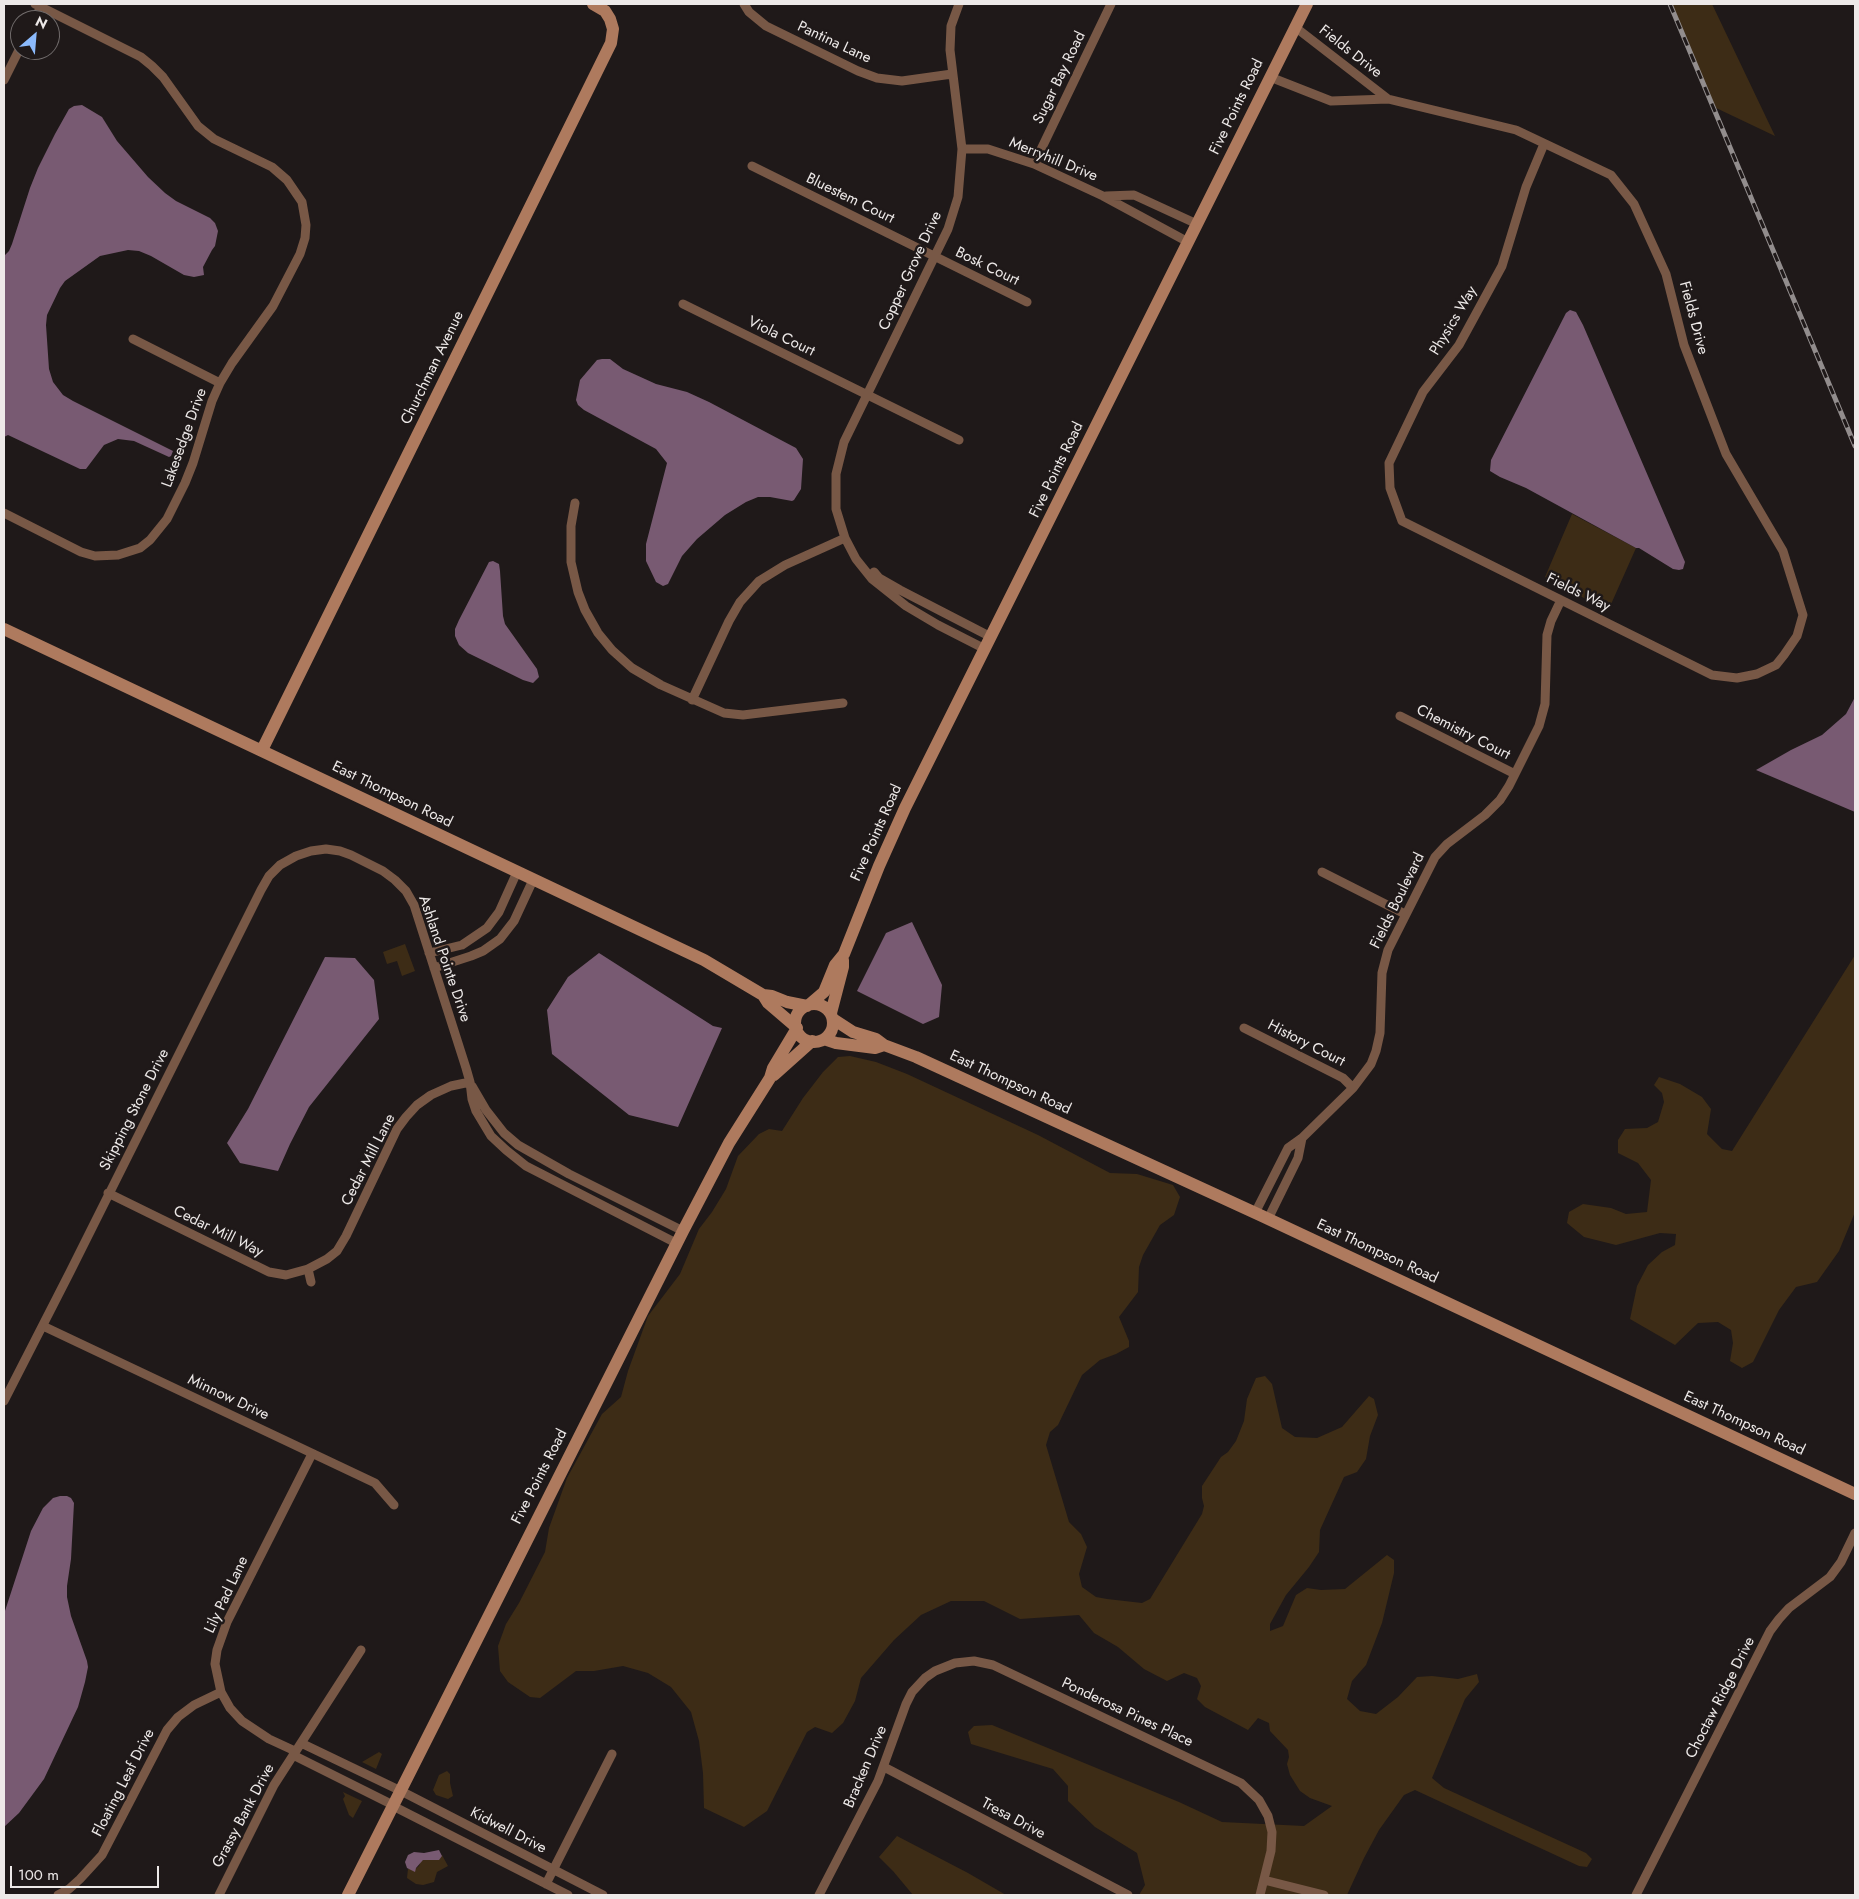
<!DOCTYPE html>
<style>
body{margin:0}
#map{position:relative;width:1859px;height:1899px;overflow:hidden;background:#1f1919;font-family:Jost,sans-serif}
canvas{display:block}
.frame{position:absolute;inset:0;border:5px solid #ede9e8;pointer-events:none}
.north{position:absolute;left:10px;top:10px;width:50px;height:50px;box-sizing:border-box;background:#1f1919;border:1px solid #716c6c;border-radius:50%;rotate:27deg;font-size:14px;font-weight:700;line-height:20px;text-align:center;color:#ede9e8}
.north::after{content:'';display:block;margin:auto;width:18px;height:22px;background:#8bbafc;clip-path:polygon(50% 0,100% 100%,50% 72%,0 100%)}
.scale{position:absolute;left:10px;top:1866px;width:149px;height:22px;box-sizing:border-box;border:2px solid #ede9e8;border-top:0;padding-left:6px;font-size:15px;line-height:18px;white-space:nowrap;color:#ede9e8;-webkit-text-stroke:4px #1f1919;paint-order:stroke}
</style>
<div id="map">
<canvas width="1859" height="1899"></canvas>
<div class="frame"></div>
<div class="north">N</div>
<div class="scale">100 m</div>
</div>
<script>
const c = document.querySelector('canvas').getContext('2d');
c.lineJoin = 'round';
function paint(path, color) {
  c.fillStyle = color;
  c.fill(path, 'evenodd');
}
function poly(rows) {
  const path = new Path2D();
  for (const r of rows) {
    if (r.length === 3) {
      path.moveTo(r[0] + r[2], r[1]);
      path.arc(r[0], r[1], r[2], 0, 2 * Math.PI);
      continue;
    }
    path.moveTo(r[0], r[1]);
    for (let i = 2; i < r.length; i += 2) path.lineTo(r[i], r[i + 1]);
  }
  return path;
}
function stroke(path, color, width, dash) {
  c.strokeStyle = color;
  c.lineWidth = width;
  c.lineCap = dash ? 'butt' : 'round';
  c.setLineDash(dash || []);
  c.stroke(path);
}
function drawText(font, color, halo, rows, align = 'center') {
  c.font = font + ' Jost,sans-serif';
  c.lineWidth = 5;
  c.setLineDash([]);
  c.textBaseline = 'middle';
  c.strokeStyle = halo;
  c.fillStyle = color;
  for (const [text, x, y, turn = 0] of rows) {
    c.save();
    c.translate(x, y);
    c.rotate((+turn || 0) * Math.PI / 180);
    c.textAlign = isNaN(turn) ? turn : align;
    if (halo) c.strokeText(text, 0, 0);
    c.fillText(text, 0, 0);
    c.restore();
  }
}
paint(poly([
 [1670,4,1712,4,1775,136,1714,107],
 [1572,514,1636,548,1608,611,1545,577],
 [405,944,415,971,402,976,397,961,387,964,383,952],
 [1855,955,1855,1212,1839,1251,1817,1282,1796,1287,1779,1310,1753,1362,1742,1368,1730,1361,1733,1343,1731,1330,1718,1322,1698,1323,1675,1345,1630,1319,1637,1286,1648,1265,1662,1252,1675,1245,1676,1234,1660,1233,1616,1245,1584,1237,1567,1223,1569,1212,1583,1204,1611,1208,1626,1214,1647,1212,1651,1180,1638,1163,1618,1153,1618,1140,1625,1129,1647,1128,1658,1122,1664,1102,1662,1093,1654,1085,1659,1077,1680,1084,1702,1097,1711,1109,1707,1134,1722,1149,1732,1151],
 [850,1056,876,1062,907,1074,1038,1135,1110,1173,1137,1174,1173,1185,1180,1197,1174,1215,1160,1225,1143,1255,1139,1267,1138,1292,1119,1317,1129,1341,1129,1347,1116,1354,1100,1360,1082,1375,1058,1425,1050,1432,1046,1445,1069,1522,1081,1534,1087,1547,1079,1574,1082,1587,1096,1597,1107,1599,1142,1603,1150,1599,1202,1514,1204,1506,1202,1498,1202,1486,1221,1457,1228,1452,1236,1441,1244,1421,1247,1399,1256,1378,1265,1376,1272,1384,1282,1428,1295,1437,1317,1438,1342,1427,1369,1396,1374,1399,1378,1415,1370,1436,1366,1459,1357,1472,1344,1477,1320,1530,1319,1552,1309,1567,1286,1595,1270,1624,1270,1631,1283,1626,1296,1595,1307,1588,1321,1590,1345,1589,1387,1555,1394,1560,1394,1573,1382,1623,1366,1665,1352,1681,1347,1699,1360,1711,1376,1714,1398,1697,1417,1677,1432,1676,1458,1679,1477,1674,1479,1682,1465,1699,1432,1778,1444,1788,1586,1853,1592,1859,1587,1867,1579,1866,1415,1790,1404,1795,1379,1830,1364,1858,1347,1895,1139,1895,1145,1885,1137,1853,1095,1827,1068,1801,1068,1786,1053,1769,971,1744,968,1732,974,1726,992,1725,1179,1802,1222,1822,1304,1826,1332,1806,1310,1798,1300,1791,1290,1775,1287,1764,1289,1757,1288,1750,1270,1731,1269,1723,1258,1718,1248,1730,1205,1707,1197,1699,1201,1686,1197,1678,1184,1673,1167,1681,1144,1669,1118,1647,1094,1633,1079,1615,1020,1619,984,1601,951,1601,921,1615,894,1640,861,1678,855,1701,843,1723,832,1733,815,1727,807,1732,767,1811,744,1827,704,1808,703,1773,699,1741,691,1712,671,1687,648,1673,623,1666,594,1671,576,1671,540,1698,530,1697,508,1682,500,1671,498,1646,506,1624,519,1603,545,1552,549,1528,567,1478,602,1414,621,1397,628,1371,648,1316,680,1274,699,1229,712,1212,726,1189,738,1156,759,1134,769,1129,782,1131,803,1098,823,1072,838,1057],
 [379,1752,382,1754,376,1769,362,1762],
 [447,1771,450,1774,450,1783,453,1796,448,1799,436,1795,433,1790,439,1775],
 [343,1792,362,1801,353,1818,349,1815,343,1799,345,1796],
 [897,1836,968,1873,1006,1895,913,1895,893,1871,879,1857],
 [442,1855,448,1866,437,1872,434,1882,423,1885,416,1884,407,1878,408,1869,415,1869,419,1866,421,1861,425,1859,438,1860]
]), '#3d2c16');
paint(poly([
 [82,105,102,117,117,141,148,177,165,193,176,201,210,218,215,223,218,231,215,246,212,250,203,267,204,275,194,277,184,275,151,256,139,251,128,250,100,256,65,281,60,288,47,315,46,325,49,369,53,382,63,395,73,401,173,451,171,456,169,457,134,441,118,439,104,445,86,469,80,469,8,435,4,437,4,256,9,251,12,244,30,188,38,168,55,134,69,109,74,106],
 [1570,310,1576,312,1583,325,1685,562,1683,569,1679,570,1673,569,1639,548,1636,548,1526,488,1500,477,1490,471,1491,460,1566,313],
 [602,359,610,359,623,369,656,384,687,392,709,402,796,448,803,459,801,489,794,500,792,501,770,497,758,497,746,502,725,515,697,539,682,556,668,584,663,586,656,582,646,561,646,544,667,463,656,449,584,410,578,405,576,400,580,380,597,360],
 [493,561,499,564,500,571,503,616,505,624,537,669,539,677,533,683,523,680,468,653,459,645,455,636,455,629,459,620,489,562],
 [1855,697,1855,812,1756,770,1791,750,1822,735,1846,714],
 [912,922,942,985,939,1017,923,1024,857,991,886,933],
 [599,953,713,1026,722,1028,678,1127,629,1115,552,1054,547,1010,568,977],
 [325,957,355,958,374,980,379,1019,309,1107,290,1144,278,1171,240,1163,227,1143,248,1109],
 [60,1496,67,1496,71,1498,74,1503,71,1559,67,1586,67,1597,71,1616,87,1661,88,1667,85,1682,78,1707,44,1779,19,1813,4,1827,4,1614,31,1531,43,1508,53,1498],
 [439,1850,442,1856,439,1860,423,1860,416,1868,415,1872,407,1868,405,1862,408,1855,414,1852,424,1853]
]), '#785a72');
stroke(poly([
 [744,4,749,12,766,26,858,71,877,78,902,81,952,74],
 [959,4,951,26,950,50,962,149,958,197,948,229,844,442,836,474,836,509,845,538,856,559,872,579,906,606,938,625,985,649],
 [34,20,41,7],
 [1295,27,1388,99],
 [1270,77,1331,101,1388,99,1516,130,1611,175,1634,204,1666,274,1684,345,1726,454,1783,551,1803,615,1797,636,1784,655,1776,665,1757,674,1737,678,1712,675,1402,521,1390,488,1389,463,1423,392,1459,345,1502,266,1526,187,1544,144],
 [4,80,20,48],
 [962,149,988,149,1034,164,1103,196,1188,242],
 [1034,164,1111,4],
 [752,166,1027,302],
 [1106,196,1134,195,1197,224],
 [683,304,959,440],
 [133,339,220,383],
 [575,503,571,526,571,562,578,592,585,610,598,633,612,650,632,668,661,685,724,713,743,715,843,703],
 [4,513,81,552,95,556,118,555,140,548,150,540,167,519,185,483,193,463,212,401,220,383,232,363,273,306,300,254,305,238,306,225,302,202,287,180,272,167,214,139,198,126,163,77,152,66,141,57,35,4],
 [874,572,879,578,900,590,991,637],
 [692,700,729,621,740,602,759,581,785,565,845,538],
 [1400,716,1515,774],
 [1322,872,1405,914],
 [429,953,462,945,487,928,499,912,517,872],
 [434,968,471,956,483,951,500,939,514,921,533,880],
 [1244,1028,1343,1078,1353,1088],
 [472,1086,486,1110,504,1133,518,1145,569,1174,683,1231],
 [108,1193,269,1272,286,1275,308,1269,327,1259,337,1251,346,1236,397,1129,406,1117,417,1105,431,1095,451,1086,470,1082],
 [1255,1213,1288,1148,1302,1138,1353,1088,1371,1064,1376,1051,1380,1033,1382,973,1388,950,1435,857,1447,844,1485,815,1500,800,1509,786,1539,726,1545,704,1547,635,1551,621,1561,600],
 [1268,1219,1298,1158,1302,1138],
 [308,1269,311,1282],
 [43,1326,375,1483,394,1505],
 [4,1401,70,1272,261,890,269,876,280,865,296,856,311,851,326,849,340,851,351,855,383,871,395,880,406,891,414,905,466,1068,470,1082,472,1099,476,1111,491,1136,506,1150,526,1166,676,1243],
 [301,1743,401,1791,603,1895],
 [295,1751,269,1739,242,1721,230,1708,221,1692,215,1664,217,1650,227,1622,312,1454],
 [293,1755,393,1805],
 [884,1767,1128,1895],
 [393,1806,568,1895],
 [1264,1880,1324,1895],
 [546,1884,612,1754],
 [58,1895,69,1889,80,1879,102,1855,167,1730,178,1717,194,1705,221,1692],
 [219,1895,274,1785,361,1650],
 [819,1895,878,1781,906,1704,912,1692,925,1678,935,1671,955,1663,974,1661,993,1665,1241,1783,1259,1800,1268,1816,1272,1832,1271,1851,1260,1895],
 [1636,1895,1770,1631,1779,1619,1789,1608,1830,1577,1841,1562,1855,1533]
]), '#785846', 9);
stroke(poly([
 [4,629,704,960,763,995,772,996,787,1002,807,1006],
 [262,750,611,43,613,29,610,19,605,11,593,4],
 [763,995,768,1003,796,1027],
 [810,1004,824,992,835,965,844,954,879,866,905,808,1307,4],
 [814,1023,19],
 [831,1013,843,967,843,960],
 [833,1019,853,1032,876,1039,884,1045,916,1057,1262,1216,1855,1494],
 [824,1039,836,1043,875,1048,884,1045],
 [774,1075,812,1041],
 [348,1895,683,1231,729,1143,770,1078,773,1068,797,1028]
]), '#ae7a5e', 12);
const rail = poly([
 [1670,4,1855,446]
]);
stroke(rail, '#928d8d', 5);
stroke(rail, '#1f1919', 3, [9]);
drawText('15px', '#ede9e8', '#1f1919', [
 ["Pantina Lane",834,43,25],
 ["Fields Drive",1350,52,38],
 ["Sugar Bay Road",1060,78,-64],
 ["Five Points Road",1237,107,-64],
 ["Merryhill Drive",1053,160,22],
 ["Bluestem Court",850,199,26],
 ["Bosk Court",987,267,26],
 ["Copper Grove Drive",911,271,-65],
 ["Fields Drive",1693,318,75],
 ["Physics Way",1454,321,-59],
 ["Viola Court",781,337,26],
 ["Churchman Avenue",433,368,-64],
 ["Lakesedge Drive",185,438,-70],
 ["Five Points Road",1057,470,-64],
 ["Fields Way",1578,593,26],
 ["Chemistry Court",1463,733,27],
 ["East Thompson Road",392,795,26],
 ["Five Points Road",877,833,-66],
 ["Fields Boulevard",1398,901,-64],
 ["Ashland Pointe Drive",444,959,71],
 ["History Court",1306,1044,27],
 ["East Thompson Road",1010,1083,25],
 ["Skipping Stone Drive",135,1110,-63],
 ["Cedar Mill Lane",369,1160,-63],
 ["Cedar Mill Way",218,1232,26],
 ["East Thompson Road",1377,1252,25],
 ["Minnow Drive",228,1398,25],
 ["East Thompson Road",1744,1424,25],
 ["Five Points Road",540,1477,-63],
 ["Lily Pad Lane",227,1595,-65],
 ["Choctaw Ridge Drive",1721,1698,-63],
 ["Ponderosa Pines Place",1127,1713,25],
 ["Bracken Drive",866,1767,-67],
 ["Floating Leaf Drive",124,1783,-63],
 ["Grassy Bank Drive",244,1816,-62],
 ["Tresa Drive",1013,1819,28],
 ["Kidwell Drive",508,1831,27]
]);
</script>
